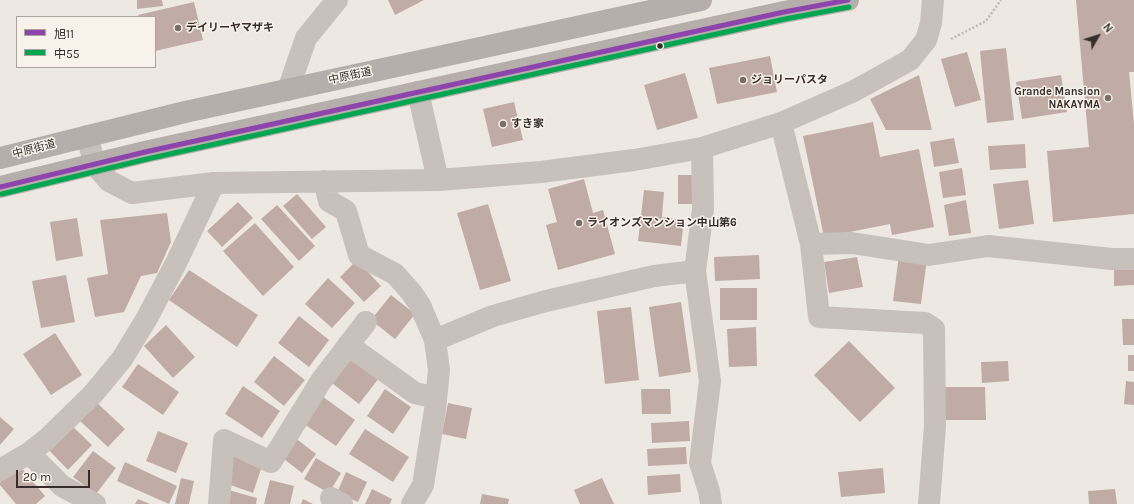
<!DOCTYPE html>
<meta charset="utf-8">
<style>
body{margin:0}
#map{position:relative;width:1134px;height:504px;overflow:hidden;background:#eee8e2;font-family:Karla,"Noto Sans JP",sans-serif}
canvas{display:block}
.legend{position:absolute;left:16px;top:16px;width:140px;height:52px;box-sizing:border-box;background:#f9f2eb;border:1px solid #aba39e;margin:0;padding:5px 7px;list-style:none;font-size:12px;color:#372d2a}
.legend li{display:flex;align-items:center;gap:8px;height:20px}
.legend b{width:20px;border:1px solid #aba39e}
.north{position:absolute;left:1078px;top:16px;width:40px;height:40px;-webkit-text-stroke:3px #f9f2eb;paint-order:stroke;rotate:51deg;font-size:11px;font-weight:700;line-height:16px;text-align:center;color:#372d2a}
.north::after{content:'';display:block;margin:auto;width:14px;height:18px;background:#372d2a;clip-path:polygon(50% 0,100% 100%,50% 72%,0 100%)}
.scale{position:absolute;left:16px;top:470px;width:74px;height:18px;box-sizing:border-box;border:2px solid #372d2a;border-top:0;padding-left:5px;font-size:12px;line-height:14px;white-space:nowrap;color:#372d2a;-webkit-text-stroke:3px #f9f2eb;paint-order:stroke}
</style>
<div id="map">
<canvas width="1134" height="504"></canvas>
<ul class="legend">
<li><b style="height:5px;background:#8e44ad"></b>旭11</li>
<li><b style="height:5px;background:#00a651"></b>中55</li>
</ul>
<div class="north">N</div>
<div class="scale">20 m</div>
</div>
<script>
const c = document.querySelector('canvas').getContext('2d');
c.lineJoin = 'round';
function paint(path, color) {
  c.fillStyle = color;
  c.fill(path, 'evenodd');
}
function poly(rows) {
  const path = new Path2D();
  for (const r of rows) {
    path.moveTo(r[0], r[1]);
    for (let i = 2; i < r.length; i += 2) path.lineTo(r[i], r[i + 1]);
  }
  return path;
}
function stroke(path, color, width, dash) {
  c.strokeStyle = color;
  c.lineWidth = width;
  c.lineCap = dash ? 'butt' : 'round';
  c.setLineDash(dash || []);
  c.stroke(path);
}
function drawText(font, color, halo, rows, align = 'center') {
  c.font = font + ' Karla,"Noto Sans JP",sans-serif';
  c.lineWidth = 3;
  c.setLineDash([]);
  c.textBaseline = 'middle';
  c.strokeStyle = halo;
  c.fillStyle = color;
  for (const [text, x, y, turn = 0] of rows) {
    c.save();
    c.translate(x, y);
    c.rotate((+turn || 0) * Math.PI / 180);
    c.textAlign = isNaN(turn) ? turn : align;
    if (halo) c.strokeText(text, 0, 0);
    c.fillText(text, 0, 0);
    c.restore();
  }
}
paint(poly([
 [137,0,162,0,163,6,137,9],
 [388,0,424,0,395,15],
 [1076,0,1134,0,1134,72,1129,72,1134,124,1134,214,1053,222,1047,151,1089,147],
 [194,2,203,40,155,51,155,17,139,17,138,15],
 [1006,48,1014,120,987,123,980,51],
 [967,52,981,100,955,107,941,59],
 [770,56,777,92,717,104,709,68],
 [685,73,698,118,657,130,644,85],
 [919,75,932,130,886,130,870,99],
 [1061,75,1067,112,1022,119,1016,82],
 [514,102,523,140,492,147,483,109],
 [873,122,880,157,919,149,934,227,892,235,890,224,824,237,803,136],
 [954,138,959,163,934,167,930,142],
 [1025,144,1026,168,990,170,988,146],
 [962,168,966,195,943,198,939,172],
 [678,175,695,175,695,204,678,204],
 [584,179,593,213,603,210,615,254,558,270,546,225,557,222,548,189],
 [1028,180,1034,224,999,229,993,184],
 [644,190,664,192,662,217,684,220,681,246,638,241],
 [297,194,326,227,312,239,283,206],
 [966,200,971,233,949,236,944,205],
 [238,202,253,218,222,247,207,231],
 [488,204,511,281,480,290,457,213],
 [277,205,315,246,299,261,261,219],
 [167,213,171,242,157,273,141,276,124,312,95,317,87,278,108,274,100,220],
 [77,218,83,256,56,261,50,222],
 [255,223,294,267,263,296,223,251],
 [759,255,760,279,715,281,714,257],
 [899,255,927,259,921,304,893,301],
 [857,257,863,287,829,293,824,262],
 [357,260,381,286,364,302,340,277],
 [1134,265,1134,285,1114,286,1114,266],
 [189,270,258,315,237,347,169,300],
 [66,275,75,322,41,328,32,281],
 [328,278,355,303,332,328,305,304],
 [720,288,757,288,757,320,720,320],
 [391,295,415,314,395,339,371,320],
 [681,302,691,372,659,377,649,307],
 [631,307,639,380,605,384,597,311],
 [299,316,329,340,309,367,278,343],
 [1122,319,1134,319,1134,345,1123,345],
 [166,325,195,357,173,378,144,346],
 [756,327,757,366,729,367,727,329],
 [55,333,82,375,51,395,23,354],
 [849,341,895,388,860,422,814,375],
 [348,354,379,378,359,404,328,380],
 [1128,355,1134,355,1134,371,1128,371],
 [274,356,305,380,284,406,254,382],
 [1008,361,1009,381,982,383,981,362],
 [138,364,179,392,163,415,122,387],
 [1126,381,1134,382,1134,405,1124,404],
 [243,386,280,411,262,438,225,414],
 [945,387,985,387,986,420,945,420],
 [385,389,411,407,393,434,367,416],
 [641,389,670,389,671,414,642,414],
 [319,394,355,420,336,446,300,421],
 [96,402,125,429,108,447,79,420],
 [448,403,472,408,466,439,442,434],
 [0,417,14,429,0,445],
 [689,421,690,441,652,443,651,423],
 [69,423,92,445,68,470,46,447],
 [365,429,409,457,393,482,349,454],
 [158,431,188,443,176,473,146,461],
 [294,437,316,454,302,473,280,456],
 [686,447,687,464,648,466,647,449],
 [93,451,116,468,96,494,73,477],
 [231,455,262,466,253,493,222,482],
 [316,458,341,473,329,493,304,479],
 [125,462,177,486,169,504,117,481],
 [19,465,45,496,36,504,16,504,0,485,0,482],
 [883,468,885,493,841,497,838,472],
 [346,472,367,482,358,502,337,493],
 [680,474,681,492,648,495,647,476],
 [181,478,194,481,189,504,175,504],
 [602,478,614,504,580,504,574,490],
 [270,480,294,486,290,504,264,504],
 [225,489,257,498,256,504,221,504],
 [372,489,392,499,390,504,365,504],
 [1115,489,1117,504,1089,504,1088,491],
 [482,494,509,499,508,504,480,504],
 [138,499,150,504,135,504],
 [303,499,313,504,301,504]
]), '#c0aca5');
stroke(poly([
 [951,39,986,21,1001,0]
]), '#c0b9b4', 2.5, [2, 2]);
stroke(poly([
 [288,90,306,38,337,0],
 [418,92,438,180],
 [781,123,811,244,819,317,925,323,934,329,935,426,929,504],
 [87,136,95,165,109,181,132,193,214,183,438,180,541,172,634,160,702,148,781,123,854,91,910,60,926,40,931,23,933,0],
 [702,148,703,209,695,271,710,381,700,463,709,491,711,504],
 [324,181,329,201,346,211,359,255,395,274,411,292,420,305,435,340,439,370,435,410,423,485,412,504],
 [811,244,852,243,929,255,988,246,1112,259,1134,259],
 [435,340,493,316,546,301,654,276,695,271],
 [348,345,415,393,436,398],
 [29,453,62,486,95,504],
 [0,470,29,453,47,439,93,394,122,359,147,318,176,263,214,183],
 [331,498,342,504],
 [219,504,224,440,271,462,321,381,366,322]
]), '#c7c0bb', 22);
stroke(poly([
 [0,158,185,112,701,0],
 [0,187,145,152,784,12,848,0]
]), '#b6aeaa', 22);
stroke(poly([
 [0,187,145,152,784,12,848,0]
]), '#8e44ad', 5);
stroke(poly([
 [2,194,147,159,785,19,849,7]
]), '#00a651', 5);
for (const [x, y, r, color] of [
 [178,28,4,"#776e6a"],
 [660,46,3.5,"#372d2a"],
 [743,80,4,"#776e6a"],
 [1108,98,4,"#776e6a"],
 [503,124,4,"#776e6a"],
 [579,223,4,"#776e6a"]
]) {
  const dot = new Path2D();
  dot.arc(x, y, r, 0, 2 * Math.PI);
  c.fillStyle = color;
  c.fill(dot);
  stroke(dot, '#f9f2eb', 1.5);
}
drawText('bold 11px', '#372d2a', '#f9f2eb', [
 ["デイリーヤマザキ",186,28],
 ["ジョリーパスタ",751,80],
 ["Grande Mansion",1100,92,"right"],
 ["NAKAYMA",1100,105,"right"],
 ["すき家",511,124],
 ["ライオンズマンション中山第6",587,223]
], 'left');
drawText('11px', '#372d2a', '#f9f2eb', [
 ["中原街道",350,76,-12],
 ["中原街道",34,149,-15]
]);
</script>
